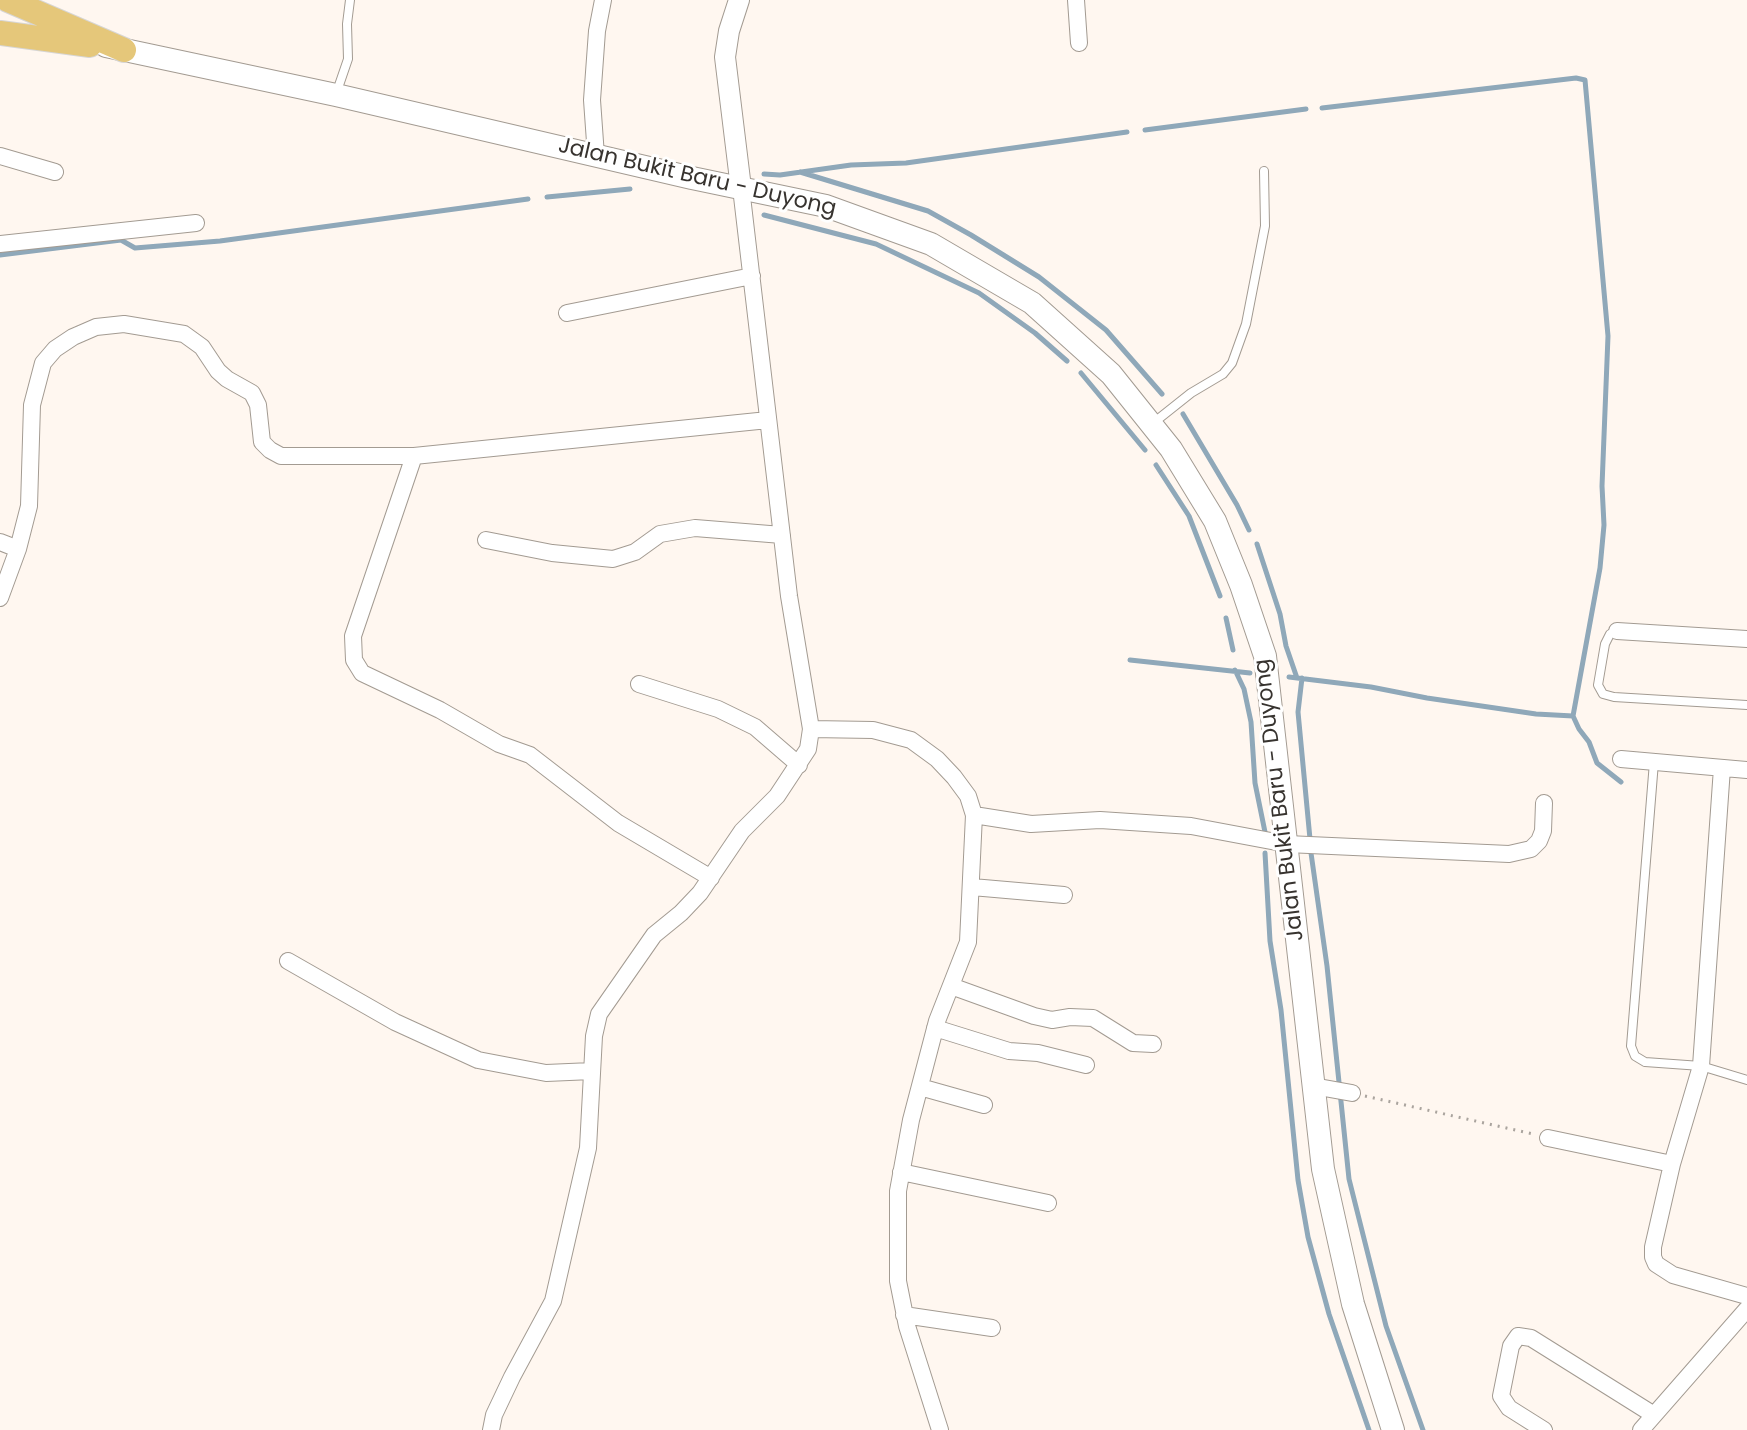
<!DOCTYPE html>
<style>
body{margin:0}
canvas{display:block;background:#fff7f0}
</style>
<canvas width="1747" height="1430"></canvas>
<script>
const c = document.querySelector('canvas').getContext('2d');
c.lineJoin = 'round';
function poly(rows) {
  const path = new Path2D();
  for (const r of rows) {
    path.moveTo(r[0], r[1]);
    for (let i = 2; i < r.length; i += 2) path.lineTo(r[i], r[i + 1]);
  }
  return path;
}
function stroke(path, color, width, dash) {
  c.strokeStyle = color;
  c.lineWidth = width;
  c.lineCap = dash ? 'butt' : 'round';
  c.setLineDash(dash || []);
  c.stroke(path);
}
function drawText(font, color, halo, rows, align = 'center') {
  c.font = font + ' Poppins,sans-serif';
  c.lineWidth = 6;
  c.setLineDash([]);
  c.textBaseline = 'middle';
  c.strokeStyle = halo;
  c.fillStyle = color;
  for (const [text, x, y, turn = 0] of rows) {
    c.save();
    c.translate(x, y);
    c.rotate((+turn || 0) * Math.PI / 180);
    c.textAlign = isNaN(turn) ? turn : align;
    if (halo) c.strokeText(text, 0, 0);
    c.fillText(text, 0, 0);
    c.restore();
  }
}
stroke(poly([
 [1145,130,1306,109],
 [800,172,928,211,971,235,1039,277,1106,330,1162,394],
 [764,174,780,175,851,165,906,163,1127,132],
 [547,197,630,189],
 [764,215,876,244,979,293,1035,333,1067,361],
 [0,255,121,240,135,248,220,241,528,199],
 [1081,373,1145,450],
 [1183,414,1237,505,1249,530],
 [1156,465,1189,516,1220,596],
 [1257,544,1280,614,1286,646,1297,678],
 [1226,618,1233,650],
 [1130,660,1250,673],
 [1235,670,1244,689,1251,722,1255,783,1265,832],
 [1289,677,1371,687,1427,698,1536,714,1573,716,1600,568,1604,525,1602,486,1608,336,1585,80,1576,78,1322,108],
 [1302,678,1298,712,1310,839],
 [1573,716,1579,729,1589,742,1597,763,1621,782],
 [1265,853,1270,941,1281,1010,1298,1180,1308,1237,1329,1314,1369,1430],
 [1311,853,1327,966,1349,1179,1386,1326,1423,1430]
]), '#8fa8b9', 5);
const service = poly([
 [336,94,348,59,347,24,350,0],
 [1152,424,1191,393,1223,374,1232,363,1246,324,1265,226,1264,171],
 [1617,631,1610,634,1605,644,1598,685,1603,694,1614,697,1747,705],
 [1654,762,1631,1046,1635,1056,1645,1062,1701,1066,1747,1080]
]);
const minor = poly([
 [1076,0,1079,43],
 [0,156,55,172],
 [596,156,592,100,597,31,603,0],
 [0,244,196,223],
 [567,313,752,276],
 [414,456,353,636,354,660,362,673,440,710,499,744,530,755,618,823,711,878],
 [486,540,552,553,613,559,635,552,660,534,695,528,782,535],
 [0,542,18,549],
 [0,598,18,549,29,506,32,405,43,363,55,349,73,337,96,327,124,324,184,334,202,347,218,371,227,379,252,393,258,405,262,442,270,450,281,456,414,456,768,420],
 [1617,631,1747,639],
 [639,684,718,709,755,727,799,765],
 [811,729,873,730,911,740,937,759,954,777,968,796,974,815,968,942,937,1021,911,1120,898,1191,898,1281,907,1326,940,1430],
 [1621,759,1747,770],
 [1722,768,1701,1066,1672,1164,1653,1247,1653,1257,1656,1264,1673,1275,1747,1296],
 [974,815,1031,824,1100,820,1191,826,1287,844,1509,854,1531,849,1539,841,1543,831,1544,803],
 [972,887,1064,895],
 [288,961,395,1022,478,1060,546,1073,592,1071],
 [951,986,1034,1016,1052,1020,1070,1017,1093,1018,1133,1043,1153,1044],
 [935,1028,1009,1051,1038,1053,1086,1065],
 [1313,1086,1352,1093],
 [920,1087,984,1105],
 [1548,1138,1672,1164],
 [901,1172,1048,1203],
 [904,1315,992,1328],
 [491,1430,494,1415,512,1377,553,1301,588,1148,594,1036,599,1014,654,935,681,913,700,893,742,831,777,796,808,749,811,729,789,596,741,188],
 [1544,1430,1509,1408,1501,1396,1511,1346,1518,1336,1531,1338,1654,1415],
 [1641,1430,1747,1309]
]);
const tertiary = poly([
 [739,0,729,31,725,57,741,188]
]);
const secondary = poly([
 [106,46,336,95,692,178,826,206,931,244,1032,303,1111,374,1171,449,1215,521,1241,585,1265,656,1323,1169,1353,1304,1393,1430]
]);
const primary = poly([
 [8,0,124,50],
 [0,33,90,45]
]);
stroke(service, '#a39b92', 10);
stroke(minor, '#a39b92', 18);
stroke(tertiary, '#a39b92', 22);
stroke(secondary, '#a39b92', 24);
stroke(primary, '#d7d6d5', 26);
stroke(poly([
 [1365,1096,1533,1134]
]), '#aaa49e', 3, [2, 6]);
stroke(service, '#fff', 8);
stroke(minor, '#fff', 16);
stroke(tertiary, '#fff', 20);
stroke(secondary, '#fff', 22);
stroke(primary, '#e5c77a', 24);
drawText('22px', '#37332f', '#fff', [
 ["Jalan Bukit Baru - Duyong",697,178,13],
 ["Jalan Bukit Baru - Duyong",1280,800,-97]
]);
</script>
